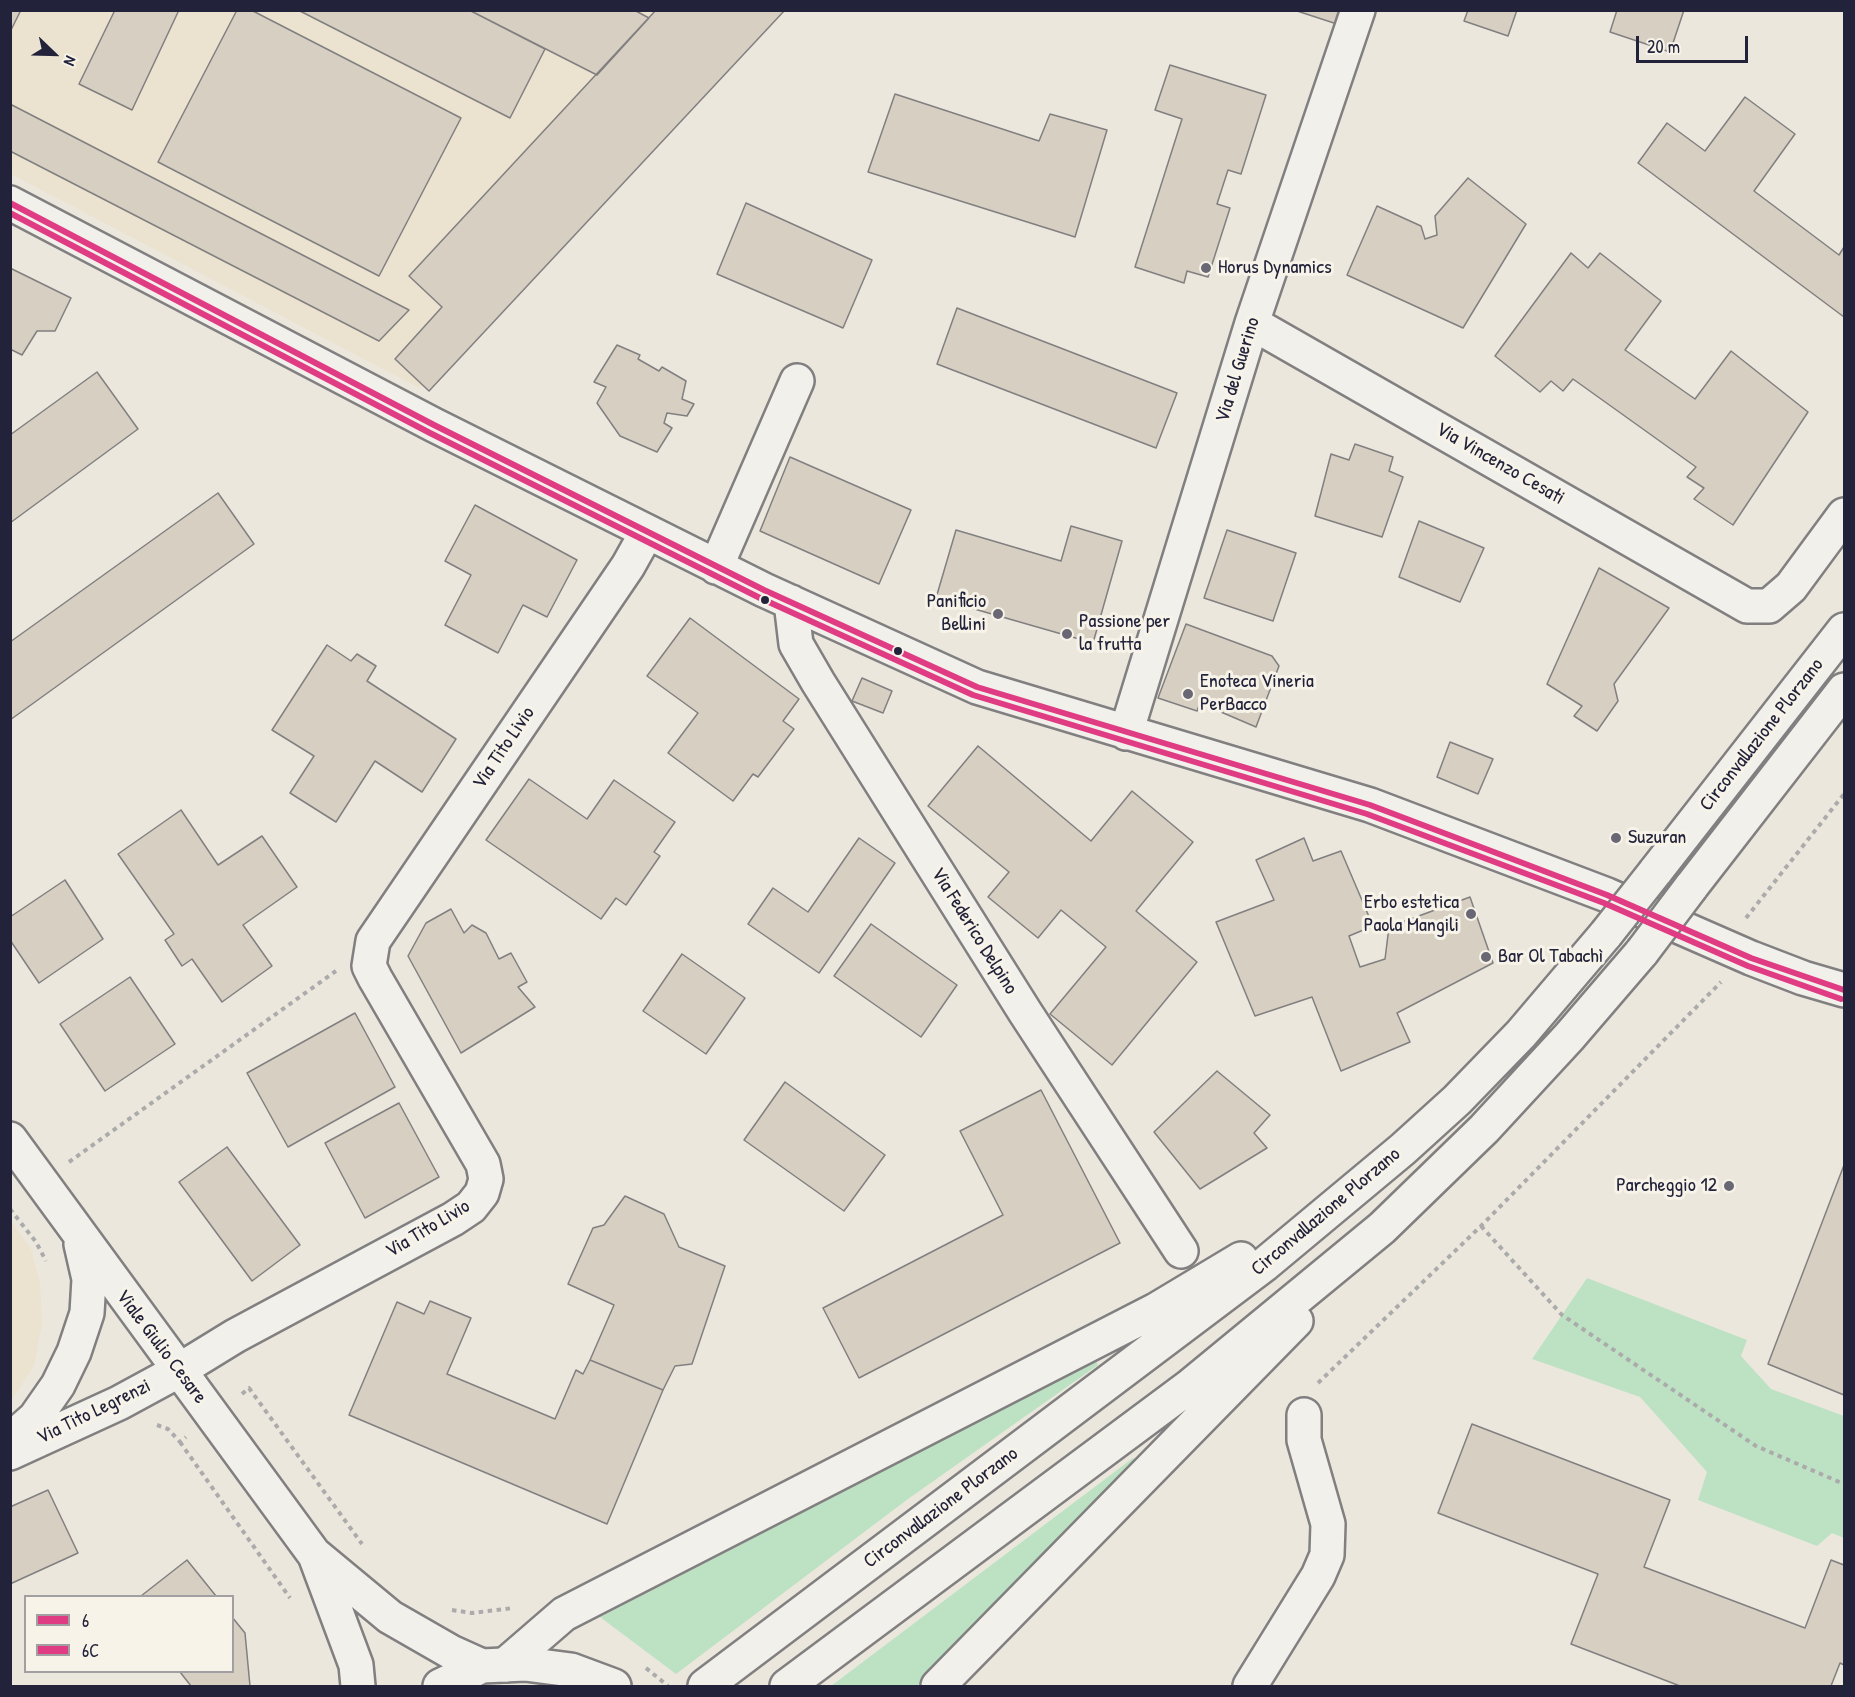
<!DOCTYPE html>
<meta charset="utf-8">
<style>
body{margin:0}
#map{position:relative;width:1855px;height:1697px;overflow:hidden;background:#ece7dd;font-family:"Patrick Hand",sans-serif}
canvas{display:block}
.frame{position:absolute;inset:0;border:12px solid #22223b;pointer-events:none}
.legend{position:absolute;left:24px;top:1595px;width:210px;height:78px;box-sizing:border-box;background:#f7f3e8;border:2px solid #a29fa3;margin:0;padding:8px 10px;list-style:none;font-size:18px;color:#22223b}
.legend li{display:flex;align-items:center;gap:12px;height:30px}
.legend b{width:30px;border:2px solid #a29fa3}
.north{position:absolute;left:24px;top:24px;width:60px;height:60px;-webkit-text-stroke:4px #f7f3e8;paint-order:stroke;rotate:113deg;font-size:16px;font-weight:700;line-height:24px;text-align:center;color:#22223b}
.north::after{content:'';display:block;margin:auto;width:21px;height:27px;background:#22223b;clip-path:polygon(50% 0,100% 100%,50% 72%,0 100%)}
.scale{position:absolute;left:1636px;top:36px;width:112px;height:27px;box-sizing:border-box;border:3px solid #22223b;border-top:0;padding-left:8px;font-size:18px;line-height:21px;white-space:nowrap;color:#22223b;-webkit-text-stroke:4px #f7f3e8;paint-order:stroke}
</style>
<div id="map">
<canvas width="1855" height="1697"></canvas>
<div class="frame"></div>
<ul class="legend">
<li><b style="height:8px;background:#e03c83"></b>6</li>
<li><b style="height:8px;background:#e03c83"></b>6C</li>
</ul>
<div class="north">N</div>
<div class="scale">20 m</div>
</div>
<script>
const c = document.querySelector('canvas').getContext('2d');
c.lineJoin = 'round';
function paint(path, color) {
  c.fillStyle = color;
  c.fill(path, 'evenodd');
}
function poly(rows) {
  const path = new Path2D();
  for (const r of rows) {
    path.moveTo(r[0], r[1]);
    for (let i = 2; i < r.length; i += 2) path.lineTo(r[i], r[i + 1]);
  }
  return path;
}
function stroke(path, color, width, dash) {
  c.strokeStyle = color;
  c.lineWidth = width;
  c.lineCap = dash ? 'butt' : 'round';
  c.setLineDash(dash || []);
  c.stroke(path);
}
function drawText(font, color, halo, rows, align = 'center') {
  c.font = font + ' "Patrick Hand",sans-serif';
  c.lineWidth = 6;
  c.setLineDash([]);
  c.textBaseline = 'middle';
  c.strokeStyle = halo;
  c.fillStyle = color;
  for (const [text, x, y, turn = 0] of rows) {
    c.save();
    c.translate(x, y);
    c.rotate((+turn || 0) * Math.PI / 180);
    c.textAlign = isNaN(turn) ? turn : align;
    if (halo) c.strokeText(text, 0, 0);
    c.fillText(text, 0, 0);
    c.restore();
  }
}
paint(poly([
 [10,11,783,11,419,388,11,174],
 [10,1219,31,1249,40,1283,42,1324,34,1366,11,1401]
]), '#ebe2cf');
paint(poly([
 [1587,1278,1747,1340,1741,1356,1771,1389,1844,1416,1844,1538,1832,1533,1817,1546,1698,1500,1707,1472,1640,1397,1532,1359],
 [1096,1361,1098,1365,908,1499,676,1674,600,1617],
 [1133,1458,1138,1460,917,1686,831,1686]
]), '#bde2c3');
const building = poly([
 [10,10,21,10,10,32,10,10],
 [115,10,179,10,132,110,79,84,115,10],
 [237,10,251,10,461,118,379,276,158,162,237,10],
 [298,10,469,10,545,49,510,118,298,10],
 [469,10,634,10,649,18,597,75,469,10],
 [656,10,785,10,429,391,395,359,442,307,409,276,656,10],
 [1294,10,1345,10,1340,25,1294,10],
 [1468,10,1517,10,1508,36,1464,21,1468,10],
 [1617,10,1684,10,1670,52,1610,32,1617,10],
 [1170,65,1266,95,1241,174,1228,170,1217,204,1230,208,1208,277,1187,271,1184,283,1135,267,1182,119,1155,110,1170,65],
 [895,94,1039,141,1050,114,1107,130,1075,237,868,172,895,94],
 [1745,97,1795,134,1754,191,1839,255,1844,247,1844,317,1638,163,1667,123,1705,151,1745,97],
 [10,104,409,310,379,341,10,151,10,104],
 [1468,178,1526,224,1463,328,1347,275,1377,206,1421,226,1425,239,1437,235,1435,216,1468,178],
 [746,203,872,260,843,328,717,274,746,203],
 [1571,253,1588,268,1600,253,1661,301,1625,350,1695,399,1731,351,1808,412,1733,525,1694,499,1704,488,1687,477,1696,467,1573,379,1563,391,1551,381,1540,392,1495,356,1571,253],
 [10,268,71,298,55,331,37,331,22,355,10,349,10,268],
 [957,308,1177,393,1156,448,937,364,957,308],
 [617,345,640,355,638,359,659,371,662,367,686,381,682,399,694,404,687,416,667,413,664,423,672,428,657,452,620,436,597,403,606,387,594,382,617,345],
 [97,372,138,429,10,523,10,435,97,372],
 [1355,444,1393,457,1389,471,1403,477,1382,537,1315,516,1331,454,1349,460,1355,444],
 [790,457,911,510,879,584,760,531,790,457],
 [218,493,254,544,10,720,10,642,218,493],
 [475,505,577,560,547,617,523,605,498,653,445,625,471,575,445,561,475,505],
 [1419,521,1484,548,1460,602,1399,577,1419,521],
 [1071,526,1122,541,1093,643,936,598,956,530,1061,561,1071,526],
 [1227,530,1296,553,1273,621,1204,598,1227,530],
 [1599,568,1669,608,1614,684,1618,701,1597,731,1574,716,1582,706,1547,684,1599,568],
 [690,618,799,699,783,721,794,729,758,777,753,774,733,801,668,753,698,713,647,676,690,618],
 [1186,624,1272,656,1279,666,1256,727,1200,703,1197,711,1158,698,1186,624],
 [327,645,351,661,357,654,376,666,367,681,456,739,422,792,375,761,336,822,290,793,314,756,272,730,327,645],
 [862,678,892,691,883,713,852,701,862,678],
 [1450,742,1493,759,1478,794,1437,777,1450,742],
 [978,746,1091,841,1132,791,1193,842,1136,911,1197,962,1112,1065,1050,1014,1106,947,1061,910,1038,938,988,897,1009,872,928,806,978,746],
 [529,779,587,819,614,780,675,822,654,852,660,856,626,905,616,898,601,919,486,840,529,779],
 [181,810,218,865,262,836,297,887,243,925,272,966,222,1002,192,959,182,966,165,940,174,934,118,854,181,810],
 [859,838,895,863,819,973,748,924,773,888,808,912,859,838],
 [1304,838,1313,861,1341,851,1373,926,1349,936,1360,967,1385,959,1389,927,1470,897,1493,963,1397,1013,1410,1042,1341,1071,1312,997,1255,1016,1216,922,1274,900,1256,860,1304,838],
 [65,880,103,939,39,983,10,940,10,917,65,880],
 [451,909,464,933,472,925,486,933,499,959,511,953,527,982,518,987,535,1007,461,1053,408,956,426,923,451,909],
 [871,924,957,985,921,1037,834,976,871,924],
 [682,954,745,998,706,1054,643,1011,682,954],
 [130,977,175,1044,105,1091,60,1024,130,977],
 [355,1013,395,1087,288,1147,247,1073,355,1013],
 [1217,1071,1270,1115,1254,1133,1267,1148,1200,1189,1154,1132,1217,1071],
 [785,1082,885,1155,844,1211,744,1140,785,1082],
 [1041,1090,1120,1243,859,1378,823,1308,1003,1215,960,1131,1041,1090],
 [399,1103,439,1177,365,1218,325,1143,399,1103],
 [227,1147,300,1245,252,1281,179,1182,227,1147],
 [1844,1165,1844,1395,1768,1364,1844,1165],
 [625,1196,664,1214,679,1247,725,1266,692,1364,675,1366,663,1390,590,1360,614,1305,568,1284,593,1228,604,1225,625,1196],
 [430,1301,471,1318,447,1374,555,1419,576,1370,583,1374,590,1360,663,1390,607,1524,349,1415,397,1302,424,1314,430,1301],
 [1472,1424,1670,1500,1644,1567,1805,1628,1831,1560,1844,1565,1844,1665,1840,1663,1831,1686,1680,1686,1571,1644,1598,1574,1438,1513,1472,1424],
 [48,1490,78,1553,10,1584,10,1507,48,1490],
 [187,1560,216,1596,141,1596,187,1560],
 [232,1617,245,1633,250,1686,191,1686,180,1672,232,1672,232,1617]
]);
paint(building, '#d6cfc2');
stroke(building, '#817f80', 1.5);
const minor = poly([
 [10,203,434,425,764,590,977,687,1370,805,1607,895,1751,958,1803,978,1844,990],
 [1252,323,1747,606,1769,606,1791,587,1844,515],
 [716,567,797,381],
 [791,602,796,644,818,682,1025,1012,1181,1251],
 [1126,733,1252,323,1358,10],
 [10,1139,314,1554,390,1617,451,1652,482,1666],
 [10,1440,35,1418,58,1385,74,1352,87,1313,89,1279,81,1244],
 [10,1453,119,1403,178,1371,235,1336,453,1219,471,1207,482,1193,486,1179,483,1164,375,978,369,966,373,941,628,566,647,532],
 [316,1558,356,1665,358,1686],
 [440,1686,482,1666,525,1664,571,1670,614,1686],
 [1250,1686,1318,1576,1327,1555,1328,1524,1304,1440,1304,1415]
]);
const highway = poly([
 [1655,872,1844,630],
 [1691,887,1844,690],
 [505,1665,564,1614,1156,1310,1241,1259],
 [705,1686,1265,1264,1403,1149,1457,1100,1521,1034,1606,934],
 [787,1686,1190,1386,1382,1228,1484,1129,1569,1037,1642,952],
 [938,1686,1296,1321]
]);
stroke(minor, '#817f80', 38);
stroke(highway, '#817f80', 38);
stroke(poly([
 [1746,918,1844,794],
 [69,1162,336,971],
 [10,1209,36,1242,46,1261],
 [1481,1226,1562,1315,1756,1446,1844,1484],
 [1318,1383,1481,1226,1721,982],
 [242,1394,249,1388,362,1544],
 [157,1425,168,1429,180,1442,186,1437],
 [180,1442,290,1598],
 [452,1610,472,1613,513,1608],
 [646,1668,668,1686]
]), '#acabab', 4, [4.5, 4.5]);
stroke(minor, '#f1f0eb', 33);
stroke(highway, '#f1f0eb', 33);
const highwayBridge = poly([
 [1606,934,1655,872],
 [1642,952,1691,887]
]);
stroke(highwayBridge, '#817f80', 38, []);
stroke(highwayBridge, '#f1f0eb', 33);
stroke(poly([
 [10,203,434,425,764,590,977,687,1370,805,1607,895,1751,958,1844,990]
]), '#e03c83', 6);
stroke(poly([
 [10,213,430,433,760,598,973,695,1367,814,1604,903,1748,966,1841,999]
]), '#e03c83', 6);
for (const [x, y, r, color] of [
 [1206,268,6,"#696774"],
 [765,600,5,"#22223b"],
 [998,614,6,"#696774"],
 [1067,634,6,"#696774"],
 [898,651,5,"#22223b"],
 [1188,694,6,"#696774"],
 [1616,838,6,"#696774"],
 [1471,914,6,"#696774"],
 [1486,957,6,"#696774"],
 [1729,1186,6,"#696774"]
]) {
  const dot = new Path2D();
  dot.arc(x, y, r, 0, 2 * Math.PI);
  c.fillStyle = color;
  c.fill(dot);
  stroke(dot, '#f7f3e8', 2);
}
drawText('20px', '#22223b', '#f7f3e8', [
 ["Horus Dynamics",1218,268],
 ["Panificio",986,602,"right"],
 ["Bellini",986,625,"right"],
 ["Passione per",1079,622],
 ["la frutta",1079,645],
 ["Enoteca Vineria",1200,682],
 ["PerBacco",1200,705],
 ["Suzuran",1628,838],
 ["Erbo estetica",1459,903,"right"],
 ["Paola Mangili",1459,926,"right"],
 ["Bar Ol Tabachì",1498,957],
 ["Parcheggio 12",1717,1186,"right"]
], 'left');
drawText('20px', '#22223b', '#f7f3e8', [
 ["Via del Guerino",1238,370,-73],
 ["Via Vincenzo Cesati",1500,464,30],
 ["Circonvallazione Plorzano",1762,735,-52],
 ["Via Tito Livio",504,748,-56],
 ["Via Federico Delpino",974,931,58],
 ["Circonvallazione Plorzano",1326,1212,-40],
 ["Via Tito Livio",428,1229,-31],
 ["Viale Giulio Cesare",161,1347,53],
 ["Via Tito Legrenzi",94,1412,-26],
 ["Circonvallazione Plorzano",941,1508,-37]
]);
</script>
